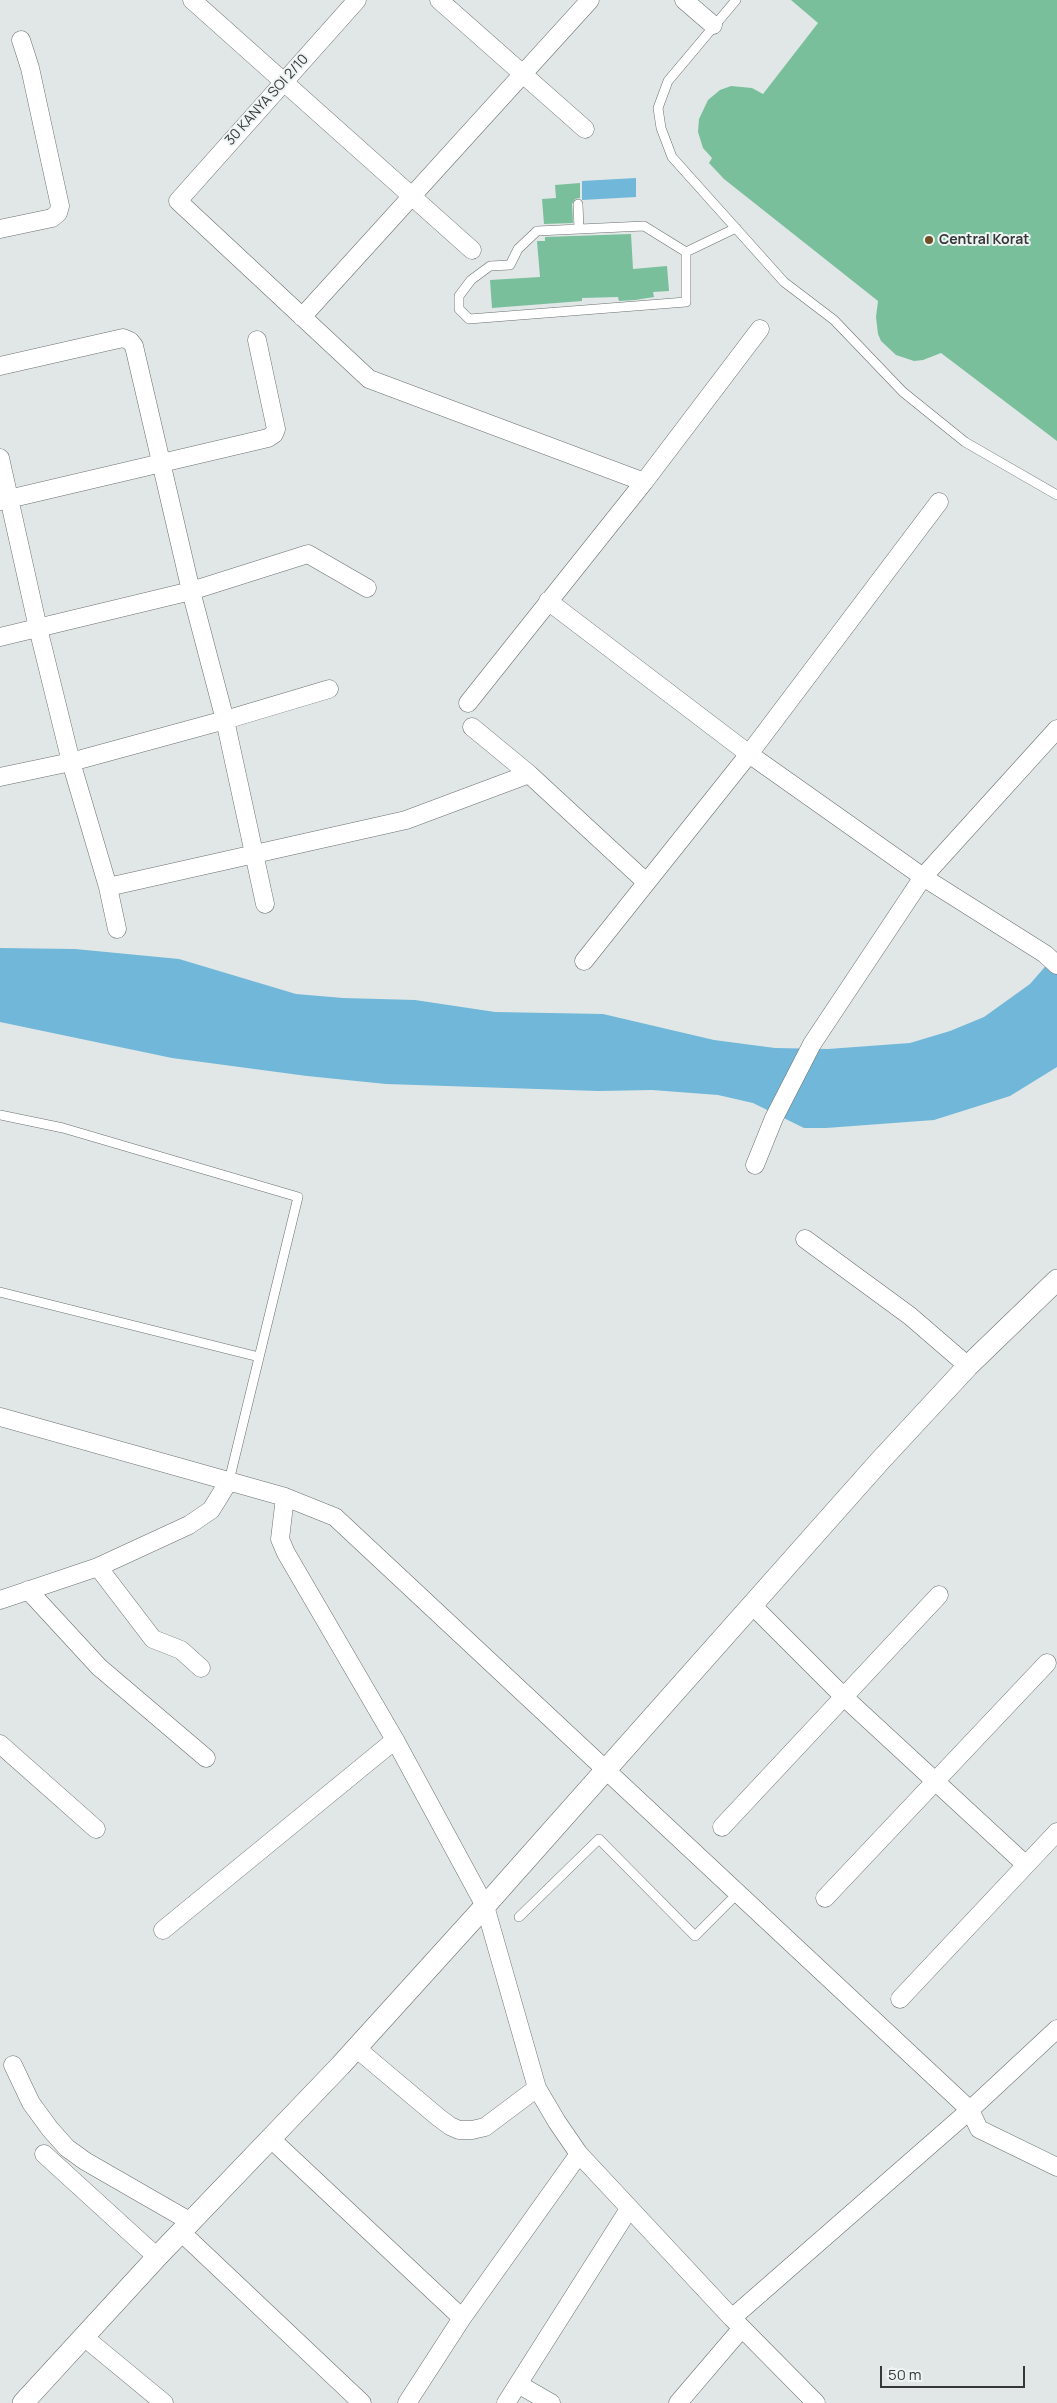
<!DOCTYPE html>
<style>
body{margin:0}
#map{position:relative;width:1057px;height:2403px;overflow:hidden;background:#e1e7e6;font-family:Manrope,sans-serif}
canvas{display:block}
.scale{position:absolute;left:880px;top:2366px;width:145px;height:22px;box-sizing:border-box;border:2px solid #353837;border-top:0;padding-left:6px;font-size:15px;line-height:18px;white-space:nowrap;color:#353837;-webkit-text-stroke:4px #eef4f3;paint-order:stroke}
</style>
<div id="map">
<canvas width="1057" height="2403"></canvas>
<div class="scale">50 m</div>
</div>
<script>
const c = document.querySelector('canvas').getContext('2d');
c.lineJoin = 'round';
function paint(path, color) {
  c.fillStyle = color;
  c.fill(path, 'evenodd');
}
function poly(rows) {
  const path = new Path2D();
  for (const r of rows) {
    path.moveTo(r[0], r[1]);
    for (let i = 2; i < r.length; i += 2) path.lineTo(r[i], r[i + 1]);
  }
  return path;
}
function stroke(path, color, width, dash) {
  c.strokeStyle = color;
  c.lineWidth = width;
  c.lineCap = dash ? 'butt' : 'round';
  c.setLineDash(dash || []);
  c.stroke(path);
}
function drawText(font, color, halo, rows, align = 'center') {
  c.font = font + ' Manrope,sans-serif';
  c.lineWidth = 4;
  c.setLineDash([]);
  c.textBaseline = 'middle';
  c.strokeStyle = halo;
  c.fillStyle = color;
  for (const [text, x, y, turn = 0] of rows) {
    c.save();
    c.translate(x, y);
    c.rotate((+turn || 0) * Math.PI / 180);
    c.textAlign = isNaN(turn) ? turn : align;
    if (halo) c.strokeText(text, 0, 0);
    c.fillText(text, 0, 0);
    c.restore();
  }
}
paint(poly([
 [636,178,636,197,582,200,582,181],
 [0,948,75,949,179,959,296,994,343,998,415,1000,495,1012,603,1014,714,1040,775,1048,828,1049,910,1043,950,1031,984,1017,1030,984,1057,953,1057,1067,1010,1096,934,1120,826,1128,804,1128,753,1103,718,1095,652,1090,598,1091,386,1084,307,1076,172,1058,0,1022]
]), '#70b7d9');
paint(poly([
 [791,0,1057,0,1057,441,941,353,923,360,914,361,896,355,881,341,878,334,876,317,878,301,724,179,709,163,712,158,703,148,698,132,699,119,708,100,720,90,731,86,752,88,763,94,818,23],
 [580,183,580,198,575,199,572,204,573,223,544,224,542,199,556,198,555,185],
 [631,234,633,269,667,266,669,291,653,292,654,297,635,300,619,301,618,297,582,298,582,301,492,308,490,280,540,277,537,241,545,241,545,237]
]), '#79bf9c');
const service = poly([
 [736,0,668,81,658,108,661,128,672,157,784,282,834,320,903,392,965,442,1057,495],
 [578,204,579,229],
 [686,252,644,226,537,231,518,249,510,265,490,266,471,280,459,296,459,309,469,319,686,302,686,252,736,228],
 [0,1115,63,1128,298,1197,229,1481],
 [0,1292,259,1357],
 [519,1917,599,1839,695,1936,738,1893]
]);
const minor = poly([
 [192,0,472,250],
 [357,0,178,201,369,379,644,482],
 [439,0,585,129],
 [684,0,713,25],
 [0,229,52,218,58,213,60,206,30,68,21,40],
 [302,317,590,0],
 [0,366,123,338,130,341,134,346,191,591,225,720,265,904],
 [0,458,38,628,71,762,108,887,117,929],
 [0,501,268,438,274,434,276,429,257,340],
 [548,601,749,754,923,877,1045,954,1057,965],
 [0,637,191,591,308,554,367,588],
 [468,703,644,482,760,329],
 [472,727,529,774,646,882],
 [0,777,71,762,225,720,329,689],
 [108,887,406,820,529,774],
 [584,961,749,754,939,502],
 [755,1165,774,1118,812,1044,923,877,1057,729],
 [805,1239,910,1316,968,1366],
 [0,1417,285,1497,335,1517,970,2110,979,2129,1057,2167],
 [285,1497,280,1539,286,1553,395,1740,485,1906,537,2088],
 [98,1567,153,1639,181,1650,201,1668],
 [28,1590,99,1667,206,1758],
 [0,1600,98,1567,189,1525,211,1510,229,1481],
 [752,1605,844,1697,1026,1865],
 [0,1744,96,1829],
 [722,1827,939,1595],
 [825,1898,1047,1663],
 [163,1930,395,1740],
 [900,1999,1057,1832],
 [356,2048,438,2117,450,2126,459,2130,472,2130,485,2127,537,2088,557,2122,579,2154,732,2318,816,2403],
 [13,2065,31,2103,50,2129,67,2148,85,2161,191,2222],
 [270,2138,462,2318],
 [44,2154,157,2257],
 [181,2232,362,2403],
 [732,2318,970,2110,1057,2029],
 [84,2337,164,2403],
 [518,2384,551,2403],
 [407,2403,462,2318,579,2154],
 [506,2403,629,2209],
 [678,2403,742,2328]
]);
const tertiary = poly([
 [23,2403,157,2257,340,2066,485,1906,879,1462,968,1366,1057,1280]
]);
stroke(service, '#6a706f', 10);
stroke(minor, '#6a706f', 19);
stroke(tertiary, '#6a706f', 22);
stroke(service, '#fff', 9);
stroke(minor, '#fff', 18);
stroke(tertiary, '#fff', 21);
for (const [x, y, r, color] of [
 [929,240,5,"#6f4f25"]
]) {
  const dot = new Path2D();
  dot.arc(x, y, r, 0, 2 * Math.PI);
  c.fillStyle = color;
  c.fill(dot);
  stroke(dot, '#eef4f3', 2);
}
drawText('14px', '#353837', '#eef4f3', [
 ["30 KANYA SOI 2/10",267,100,-48]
]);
drawText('bold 14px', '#353837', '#eef4f3', [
 ["Central Korat",939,240]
], 'left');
</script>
